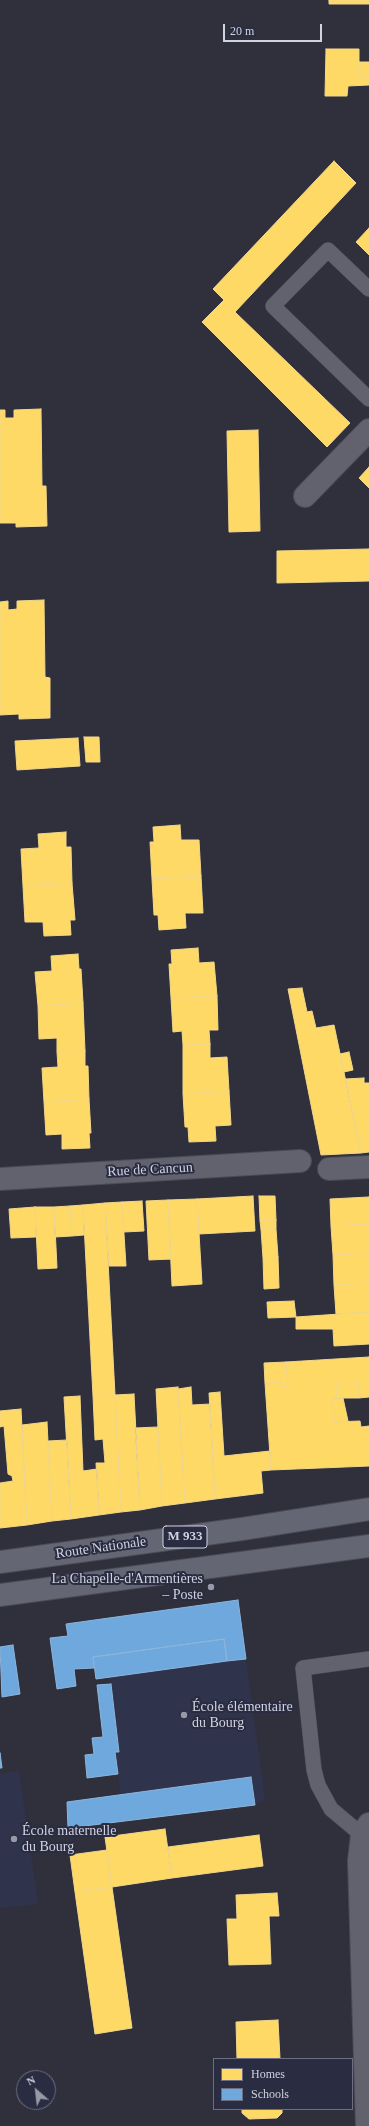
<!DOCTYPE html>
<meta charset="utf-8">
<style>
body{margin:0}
#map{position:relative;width:369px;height:2126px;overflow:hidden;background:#2f303c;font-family:Georgia,serif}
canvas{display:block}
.legend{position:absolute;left:213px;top:2058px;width:140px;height:52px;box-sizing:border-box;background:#2a2c41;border:1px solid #6c6e81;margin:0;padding:5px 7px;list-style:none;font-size:12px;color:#d0d2e0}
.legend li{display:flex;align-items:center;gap:8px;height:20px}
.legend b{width:20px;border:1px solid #6c6e81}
.north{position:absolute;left:16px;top:2070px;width:40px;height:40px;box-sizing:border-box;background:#2a2c41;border:1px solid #6c6e81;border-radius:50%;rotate:332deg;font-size:11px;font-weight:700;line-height:16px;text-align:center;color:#d0d2e0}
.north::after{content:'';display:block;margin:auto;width:14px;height:18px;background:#9899a7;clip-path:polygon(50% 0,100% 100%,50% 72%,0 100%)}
.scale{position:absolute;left:223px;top:24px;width:99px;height:18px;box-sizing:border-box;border:2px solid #d0d2e0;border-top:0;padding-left:5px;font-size:12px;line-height:14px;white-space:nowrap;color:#d0d2e0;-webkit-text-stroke:3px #2a2c41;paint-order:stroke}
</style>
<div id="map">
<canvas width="369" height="2126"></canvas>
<ul class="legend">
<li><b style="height:11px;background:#ffd966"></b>Homes</li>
<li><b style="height:11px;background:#6fa8dc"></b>Schools</li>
</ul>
<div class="north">N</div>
<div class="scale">20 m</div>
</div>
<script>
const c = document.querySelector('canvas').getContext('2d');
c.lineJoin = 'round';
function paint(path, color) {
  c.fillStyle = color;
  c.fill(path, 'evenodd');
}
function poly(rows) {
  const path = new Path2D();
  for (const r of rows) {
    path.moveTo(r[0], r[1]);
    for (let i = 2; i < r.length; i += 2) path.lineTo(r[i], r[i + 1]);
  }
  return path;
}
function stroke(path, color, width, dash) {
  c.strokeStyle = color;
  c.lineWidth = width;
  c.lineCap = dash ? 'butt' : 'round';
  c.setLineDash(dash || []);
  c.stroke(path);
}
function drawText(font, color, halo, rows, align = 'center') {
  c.font = font + ' Georgia,serif';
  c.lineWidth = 4;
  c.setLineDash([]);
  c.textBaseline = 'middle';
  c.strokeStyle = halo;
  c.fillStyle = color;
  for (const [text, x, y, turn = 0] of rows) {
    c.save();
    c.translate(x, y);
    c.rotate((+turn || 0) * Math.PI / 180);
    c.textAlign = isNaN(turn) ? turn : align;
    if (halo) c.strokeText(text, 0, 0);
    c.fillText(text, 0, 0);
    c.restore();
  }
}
paint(poly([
 [238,1600,265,1800,255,1805,68,1828,67,1802,121,1794,115,1752,119,1751,110,1678,96,1679,88,1621],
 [19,1771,38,1904,0,1908,0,1774]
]), '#30334c');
const homes = poly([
 [329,0,369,0,369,4,329,4,329,0],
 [326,49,359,49,359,76,369,76,369,85,348,86,347,96,325,96,326,49],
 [359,62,369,62,369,76,359,76,359,62],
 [334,161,356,183,235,312,350,423,327,447,202,322,224,300,213,289,334,161],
 [369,228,369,255,356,242,369,228],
 [41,409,42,486,46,486,47,526,16,527,16,523,0,523,0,410,5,410,5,418,14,418,14,410,41,409],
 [258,430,260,531,229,532,227,431,258,430],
 [369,467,369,488,359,478,369,467],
 [369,549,369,581,277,583,277,551,369,549],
 [44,600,45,677,50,678,50,718,19,719,19,714,0,715,0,602,8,601,8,610,17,609,17,601,44,600],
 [84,737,99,737,100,762,86,762,84,737],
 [78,738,80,766,17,770,15,741,78,738],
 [180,825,181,840,199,840,201,876,152,879,150,842,154,842,153,827,180,825],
 [66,832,66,847,71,847,72,883,23,886,21,849,39,848,38,834,66,832],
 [201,876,203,913,185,913,186,928,159,930,158,915,154,915,152,879,201,876],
 [72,883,75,920,70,920,71,935,44,936,43,922,25,922,23,886,72,883],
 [198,948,199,963,214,962,217,996,171,998,169,964,172,964,171,950,198,948],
 [78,954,79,969,81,969,83,1003,38,1006,35,972,52,971,51,956,78,954],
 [302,988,307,1012,312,1011,316,1028,334,1025,361,1153,321,1155,288,989,302,988],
 [217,996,218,1030,209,1030,210,1044,183,1045,182,1031,173,1032,171,998,217,996],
 [83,1003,85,1051,57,1052,57,1038,39,1039,38,1006,83,1003],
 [210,1044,210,1058,227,1057,229,1091,183,1094,183,1045,210,1044],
 [85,1051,85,1066,88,1066,89,1099,44,1102,42,1068,58,1067,57,1052,85,1051],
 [349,1052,353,1070,344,1072,340,1054,349,1052],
 [364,1078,364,1083,369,1083,369,1152,361,1153,345,1079,364,1078],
 [229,1091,231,1125,215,1126,216,1141,189,1142,188,1127,185,1127,183,1094,229,1091],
 [89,1099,91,1133,89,1133,90,1148,62,1149,62,1134,46,1135,44,1102,89,1099],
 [253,1196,255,1231,199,1234,197,1199,253,1196],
 [259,1196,275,1196,276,1220,260,1221,259,1196],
 [369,1197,369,1224,331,1226,330,1199,369,1197],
 [197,1199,202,1284,172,1286,168,1200,197,1199],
 [168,1200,171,1259,149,1260,146,1201,168,1200],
 [142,1201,144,1231,124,1232,122,1202,142,1201],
 [122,1202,126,1266,109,1266,105,1203,122,1202],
 [105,1203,115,1395,93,1396,83,1205,105,1203],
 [83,1205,84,1235,72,1236,70,1206,83,1205],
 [70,1206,72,1236,55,1237,54,1207,70,1206],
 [35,1207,36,1237,11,1238,9,1209,35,1207],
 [35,1207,54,1207,57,1268,38,1269,35,1207],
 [276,1220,276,1229,261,1229,260,1221,276,1220],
 [369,1224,369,1253,333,1255,331,1226,369,1224],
 [261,1229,276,1229,278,1257,263,1258,261,1229],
 [369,1253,369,1283,334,1285,333,1255,369,1253],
 [278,1257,279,1288,264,1289,263,1258,278,1257],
 [369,1283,369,1312,336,1314,334,1285,369,1283],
 [294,1301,296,1317,268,1318,267,1302,294,1301],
 [369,1312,369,1344,334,1346,333,1329,296,1329,296,1317,369,1312],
 [369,1357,369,1397,359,1398,358,1383,337,1384,337,1398,333,1399,334,1422,360,1421,361,1427,369,1426,369,1466,271,1470,265,1383,282,1382,282,1386,288,1386,286,1362,369,1357],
 [286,1362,288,1386,282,1386,282,1382,265,1383,264,1363,286,1362],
 [358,1383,359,1398,337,1398,337,1384,358,1383],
 [178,1387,185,1503,162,1506,156,1389,178,1387],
 [191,1387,192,1405,210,1404,215,1499,185,1503,178,1389,191,1387],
 [220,1392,224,1456,270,1451,271,1470,261,1471,263,1493,215,1499,209,1393,220,1392],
 [134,1394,140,1510,121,1512,115,1395,134,1394],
 [115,1395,121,1512,99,1515,96,1463,105,1463,103,1439,95,1440,93,1396,115,1395],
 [80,1396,83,1471,97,1469,99,1515,71,1519,64,1397,80,1396],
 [343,1398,348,1421,334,1422,333,1399,343,1398],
 [21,1409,27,1525,0,1528,0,1483,13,1481,12,1476,8,1474,4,1426,0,1427,0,1411,21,1409],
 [47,1422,52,1521,27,1525,22,1425,47,1422],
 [158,1427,162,1506,140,1510,135,1428,158,1427],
 [67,1440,71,1519,52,1521,48,1441,67,1440],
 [165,1829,172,1878,112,1887,105,1837,165,1829],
 [259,1835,263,1866,172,1878,168,1847,259,1835],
 [107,1850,112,1887,75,1892,70,1855,107,1850],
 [112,1887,132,2028,95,2034,75,1892,112,1887],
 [277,1893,279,1916,269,1916,271,1964,229,1965,227,1919,237,1919,236,1895,277,1893],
 [278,2020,280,2059,237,2059,236,2022,278,2020],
 [242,2109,282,2109,282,2113,277,2118,249,2119,242,2113,242,2109]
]);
paint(homes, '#ffd966');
stroke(homes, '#f1d78b', 1);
const schools = poly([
 [238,1600,246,1659,227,1661,224,1639,93,1657,94,1668,74,1669,76,1686,57,1689,50,1638,68,1636,66,1624,238,1600],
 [224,1639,227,1661,96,1679,93,1657,224,1639],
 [13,1645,20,1694,2,1697,0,1647,13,1645],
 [111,1684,119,1752,115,1752,118,1774,87,1778,85,1755,94,1754,92,1738,103,1737,97,1685,111,1684],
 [0,1753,2,1768,0,1768,0,1753],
 [251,1777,255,1805,68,1828,67,1802,251,1777]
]);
paint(schools, '#6fa8dc');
stroke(schools, '#8cb5dd', 1);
const service = poly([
 [369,289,328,250,273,306,369,399],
 [362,1835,331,1809,318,1785,314,1770,303,1668,369,1659]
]);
const minor = poly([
 [305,496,369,430],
 [329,1169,369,1167],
 [0,1179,300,1161],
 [367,2126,359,1861,362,1835,369,1824]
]);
const primary = poly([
 [0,1562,242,1529,369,1509],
 [0,1595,369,1546]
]);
stroke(service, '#4a4b55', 16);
stroke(minor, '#4a4b55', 24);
stroke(primary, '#4a4b55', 24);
stroke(service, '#61626d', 15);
stroke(minor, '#61626d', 22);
stroke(primary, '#646673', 22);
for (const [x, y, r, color] of [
 [211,1587,4,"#9899a7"],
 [184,1715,4,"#9899a7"],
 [14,1839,4,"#9899a7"]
]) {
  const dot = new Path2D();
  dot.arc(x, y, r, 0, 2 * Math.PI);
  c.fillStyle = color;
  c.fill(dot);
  stroke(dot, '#2a2c41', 1.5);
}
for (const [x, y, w] of [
 [185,1537,44]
]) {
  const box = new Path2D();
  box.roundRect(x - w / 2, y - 11, w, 22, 3);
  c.fillStyle = '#2a2c41';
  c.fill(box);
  stroke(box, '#d0d2e0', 1);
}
drawText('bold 13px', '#d0d2e0', null, [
 ["M 933",185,1537]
]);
drawText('14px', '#d0d2e0', '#2a2c41', [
 ["Rue de Cancun",150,1170,-3],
 ["Route Nationale",101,1548,-8]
]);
drawText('14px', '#d0d2e0', '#2a2c41', [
 ["La Chapelle-d'Armentières",203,1579,"right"],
 ["– Poste",203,1595,"right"],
 ["École élémentaire",192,1707],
 ["du Bourg",192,1723],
 ["École maternelle",22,1831],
 ["du Bourg",22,1847]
], 'left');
</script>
